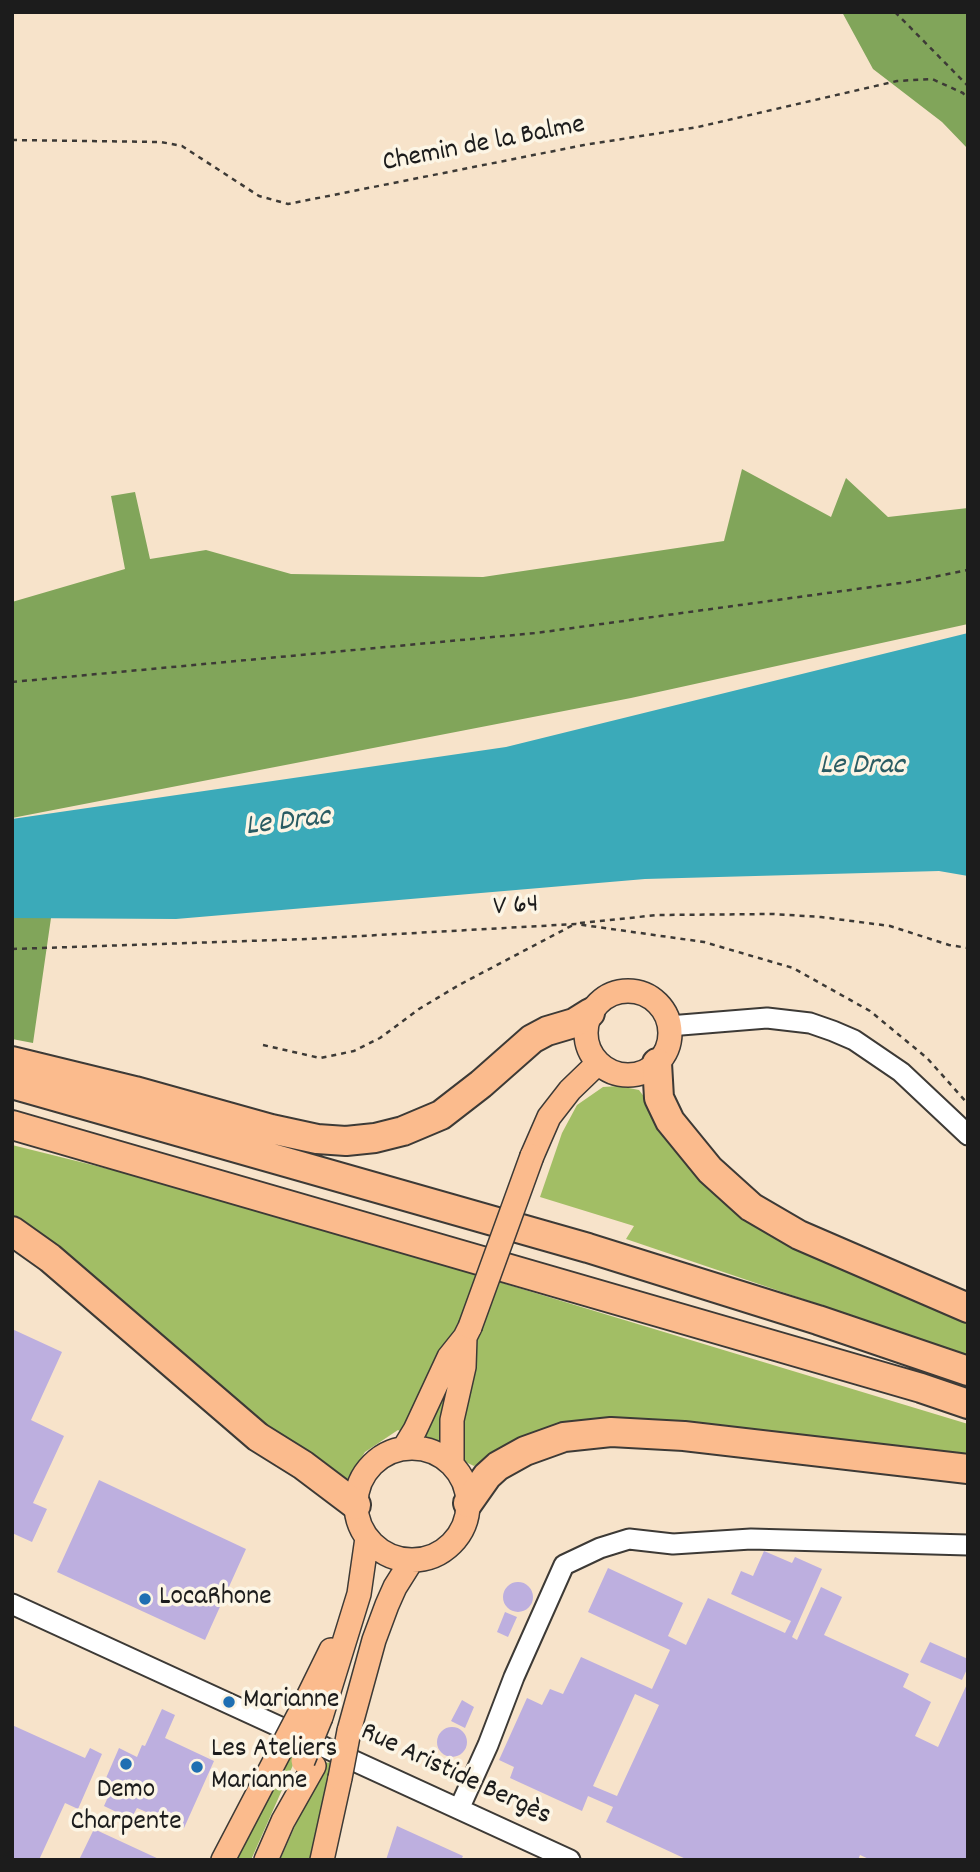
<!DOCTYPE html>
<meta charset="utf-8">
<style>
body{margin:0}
#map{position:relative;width:980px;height:1872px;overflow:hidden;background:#f7e3ca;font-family:Dekko,sans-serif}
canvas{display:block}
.frame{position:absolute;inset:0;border:14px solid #1c1c1c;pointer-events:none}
</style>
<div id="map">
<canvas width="980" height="1872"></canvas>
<div class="frame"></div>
</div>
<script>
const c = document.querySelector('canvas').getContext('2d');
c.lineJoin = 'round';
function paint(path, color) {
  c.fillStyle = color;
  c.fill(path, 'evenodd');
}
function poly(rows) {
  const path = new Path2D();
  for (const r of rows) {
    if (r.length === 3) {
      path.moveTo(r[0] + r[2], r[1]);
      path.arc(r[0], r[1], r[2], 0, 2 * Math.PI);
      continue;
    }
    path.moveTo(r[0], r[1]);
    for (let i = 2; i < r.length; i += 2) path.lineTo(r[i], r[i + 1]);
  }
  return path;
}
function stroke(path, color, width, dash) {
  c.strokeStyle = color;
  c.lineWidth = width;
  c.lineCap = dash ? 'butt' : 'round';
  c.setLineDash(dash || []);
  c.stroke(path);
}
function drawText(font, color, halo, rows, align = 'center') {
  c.font = font + ' Dekko,sans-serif';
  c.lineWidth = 7;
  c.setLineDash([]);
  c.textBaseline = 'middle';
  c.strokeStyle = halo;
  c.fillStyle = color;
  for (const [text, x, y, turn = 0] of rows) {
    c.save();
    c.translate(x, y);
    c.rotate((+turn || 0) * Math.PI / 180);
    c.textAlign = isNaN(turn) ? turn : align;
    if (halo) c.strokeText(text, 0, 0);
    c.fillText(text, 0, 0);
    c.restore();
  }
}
paint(poly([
 [619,1086,639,1090,681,1146,741,1210,968,1316,968,1355,626,1239,634,1226,540,1197,562,1133,577,1105,603,1087],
 [12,1145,169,1184,294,1220,968,1424,968,1463,680,1426,507,1447,474,1466,398,1430,365,1452,344,1484,267,1429,49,1241,12,1217],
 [297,1745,297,1756,251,1860,230,1860,287,1752],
 [335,1762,313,1860,280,1860,323,1763]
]), '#a2be65');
paint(poly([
 [842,12,968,12,968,149,942,122,873,69],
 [742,469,831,517,846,478,888,517,968,508,968,624,631,698,12,818,12,602,125,569,111,496,135,492,150,559,206,550,291,574,483,577,724,541],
 [12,918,51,918,33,1043,12,1039]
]), '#81a55a');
paint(poly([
 [968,633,968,876,939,871,645,879,176,919,12,918,12,819,506,747]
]), '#3baab9');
paint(poly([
 [12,1329,62,1352,31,1420,64,1436,33,1503,47,1509,32,1542,12,1533],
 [99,1480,246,1549,205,1640,57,1572],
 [764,1551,792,1563,795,1557,822,1569,792,1637,797,1640,821,1587,842,1597,824,1635,909,1674,903,1687,931,1702,915,1736,938,1747,968,1682,968,1860,871,1860,860,1855,858,1860,688,1860,606,1822,613,1807,588,1796,582,1811,510,1778,514,1767,499,1760,527,1698,542,1705,550,1689,563,1694,581,1657,652,1689,670,1650,588,1612,608,1568,683,1603,668,1636,686,1645,708,1598,785,1633,791,1621,731,1594,741,1571,753,1576],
 [635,1694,659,1705,617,1796,593,1786],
 [518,1597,15],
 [505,1612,517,1617,508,1637,497,1632],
 [930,1642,968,1659,968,1667,962,1680,920,1662],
 [462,1700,474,1707,465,1728,451,1721],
 [162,1709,175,1715,165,1738,214,1761,184,1828,137,1808,131,1819,104,1806,112,1788,103,1785,119,1748,137,1757,142,1745,145,1746],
 [12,1725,85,1758,90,1748,102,1754,78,1809,65,1803,39,1860,12,1860],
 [452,1742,15],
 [397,1826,463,1856,461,1860,386,1860],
 [94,1829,161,1860,79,1860]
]), '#bdafdf');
const minor = poly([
 [669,1026,767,1018,810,1023,833,1031,854,1040,901,1072,968,1135],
 [12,1604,570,1860],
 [459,1809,488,1745,514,1677,564,1565,600,1548,629,1539,673,1544,751,1539,968,1545]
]);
const major = poly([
 [628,1033,42],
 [532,1156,549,1117,570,1090,598,1063],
 [412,1504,56],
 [404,1448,415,1430,449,1357,465,1337,470,1327],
 [452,1464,452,1420,464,1367,465,1337],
 [303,1707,331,1650],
 [321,1717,359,1594,367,1538],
 [349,1731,374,1640,387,1605,395,1587,412,1560],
 [223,1860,280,1751],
 [266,1860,283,1821,314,1766],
 [322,1860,340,1778]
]);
const highway = poly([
 [12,1061,135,1091,271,1129,317,1139,346,1141,375,1138,403,1131,441,1115,481,1084,532,1039,547,1031,574,1023,590,1013],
 [657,1063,659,1098,670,1121,710,1170,751,1207,799,1235,968,1308],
 [12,1084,588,1248,818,1320,968,1371],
 [12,1125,921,1388,968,1404],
 [12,1231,50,1258,258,1437,303,1465,356,1505],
 [468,1503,487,1476,498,1466,525,1451,564,1437,611,1432,684,1436,968,1469]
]);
stroke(minor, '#3d3a36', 23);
stroke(major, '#3d3a36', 26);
stroke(highway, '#3d3a36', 32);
stroke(poly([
 [895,12,968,86],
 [12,140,161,142,182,146,259,196,288,204,584,145,698,127,897,81,932,79,963,93,968,100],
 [12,682,536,633,908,582,968,570],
 [580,923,658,915,773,914,821,917,890,926,949,945,968,948],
 [12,949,307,939,576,924,704,942,793,968,870,1011,927,1058,968,1104],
 [263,1045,320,1058,354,1051,380,1038,419,1009,459,985,573,925]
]), '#3d3a36', 2.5, [5, 5]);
stroke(minor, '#fff', 19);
stroke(major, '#fbbb8d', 23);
stroke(highway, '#fbbb8d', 28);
const majorBridge = poly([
 [470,1327,532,1156],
 [280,1751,303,1707],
 [303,1761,321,1717],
 [340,1778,349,1731]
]);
stroke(majorBridge, '#3d3a36', 26, []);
stroke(majorBridge, '#fbbb8d', 23);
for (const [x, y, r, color] of [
 [145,1599,7,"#1f6fb2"],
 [229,1702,7,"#1f6fb2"],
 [126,1764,7,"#1f6fb2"],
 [197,1767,7,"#1f6fb2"]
]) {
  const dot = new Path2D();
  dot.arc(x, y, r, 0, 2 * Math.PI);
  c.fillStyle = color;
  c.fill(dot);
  stroke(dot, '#fcf5e5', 2.5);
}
drawText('28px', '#1c1c1c', '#fcf5e5', [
 ["Chemin de la Balme",484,146,-11],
 ["V 64",516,908,-4],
 ["Rue Aristide Bergès",455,1776,25]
]);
drawText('28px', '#1c1c1c', '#fcf5e5', [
 ["LocaRhone",159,1599],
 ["Marianne",243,1702],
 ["Les Ateliers",211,1751],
 ["Marianne",211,1783],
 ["Demo",126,1792,"center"],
 ["Charpente",126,1824,"center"]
], 'left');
drawText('italic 30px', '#2a5c63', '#fcf5e5', [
 ["Le Drac",862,768],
 ["Le Drac",288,824,-7]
]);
</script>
